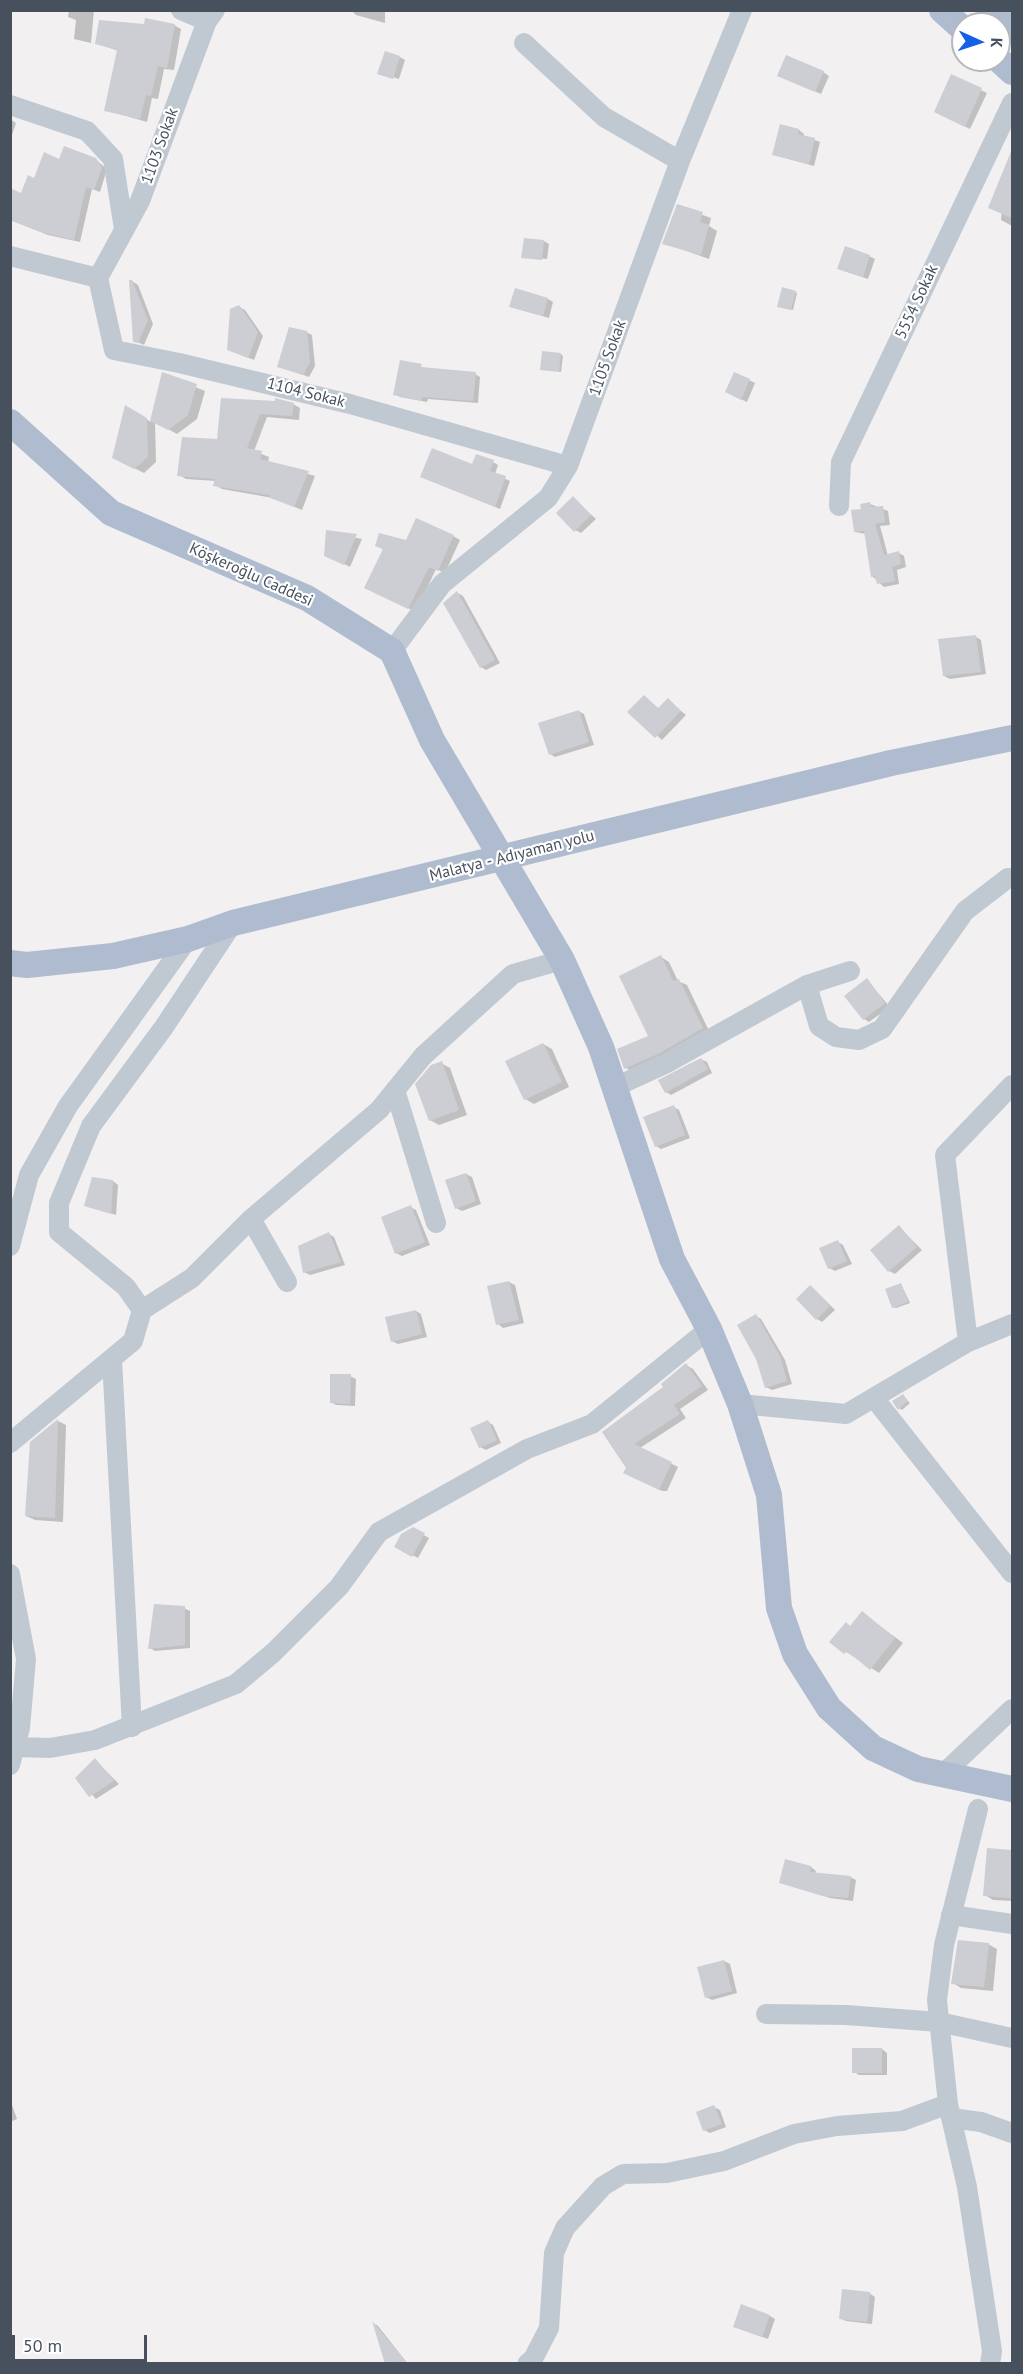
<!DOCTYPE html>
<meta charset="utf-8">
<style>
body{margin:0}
#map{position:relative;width:1023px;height:2374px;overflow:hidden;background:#f2f0f0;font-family:"PT Sans",sans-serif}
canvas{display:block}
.frame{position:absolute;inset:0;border:12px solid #47515e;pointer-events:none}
.north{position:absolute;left:951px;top:12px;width:60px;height:60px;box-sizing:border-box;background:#fff;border:2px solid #b5b9bf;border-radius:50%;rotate:93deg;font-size:16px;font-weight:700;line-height:24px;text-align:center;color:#47515e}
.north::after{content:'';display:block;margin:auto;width:21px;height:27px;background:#1460e7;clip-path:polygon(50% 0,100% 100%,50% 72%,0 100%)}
.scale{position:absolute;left:12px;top:2335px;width:135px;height:27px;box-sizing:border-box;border:3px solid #47515e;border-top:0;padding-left:8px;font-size:18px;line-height:21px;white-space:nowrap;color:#47515e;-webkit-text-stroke:4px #fff;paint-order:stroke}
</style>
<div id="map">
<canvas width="1023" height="2374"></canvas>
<div class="frame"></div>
<div class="north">K</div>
<div class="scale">50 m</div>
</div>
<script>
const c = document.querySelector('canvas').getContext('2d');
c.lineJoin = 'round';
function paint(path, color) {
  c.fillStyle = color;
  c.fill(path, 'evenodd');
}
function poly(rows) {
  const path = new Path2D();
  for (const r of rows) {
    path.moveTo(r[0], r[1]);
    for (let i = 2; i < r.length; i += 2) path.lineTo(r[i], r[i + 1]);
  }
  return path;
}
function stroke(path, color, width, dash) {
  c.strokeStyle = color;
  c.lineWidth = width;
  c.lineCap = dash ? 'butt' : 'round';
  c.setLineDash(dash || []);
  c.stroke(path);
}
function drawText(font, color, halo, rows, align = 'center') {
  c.font = font + ' "PT Sans",sans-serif';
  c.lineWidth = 4.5;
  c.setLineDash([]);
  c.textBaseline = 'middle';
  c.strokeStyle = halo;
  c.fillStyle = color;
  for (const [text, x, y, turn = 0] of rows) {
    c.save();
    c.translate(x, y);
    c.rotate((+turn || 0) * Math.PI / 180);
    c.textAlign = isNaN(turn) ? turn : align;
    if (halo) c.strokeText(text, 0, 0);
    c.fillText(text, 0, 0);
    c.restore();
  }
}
paint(poly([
 [69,10,94,10,91,43,74,39,76,20,68,17],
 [351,10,385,10,385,23,356,15],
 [174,25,181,29,174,70,164,69,158,99,152,98,147,122,105,110,118,51,97,43,145,26],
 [400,57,405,60,399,79,383,74],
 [823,72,829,76,821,94,784,78],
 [952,76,987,93,970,129,941,115],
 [10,119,16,123,10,141],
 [781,126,799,130,804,134,804,136,820,142,814,166,774,155],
 [95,159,107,169,100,192,92,189,80,242,48,235,10,220,35,180,60,161],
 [1006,169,1012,172,1012,226,1001,220],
 [678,206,711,218,709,226,717,231,709,259,664,243],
 [544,241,549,244,547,259,523,257],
 [869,256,875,259,868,279,844,271],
 [132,281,138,285,153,324,144,345,135,341],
 [795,292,797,293,793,310,781,307],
 [548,299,553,302,549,318,511,307],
 [239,307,245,310,263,336,254,360,234,352],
 [306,332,312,335,315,366,309,377,278,366],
 [561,354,563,356,561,372,542,369],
 [402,362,428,369,475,374,480,377,478,403,428,399,427,402,400,397,395,394],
 [163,374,205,391,197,419,177,434,155,422,156,462,144,473,122,462,126,407,151,422],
 [749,380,755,383,747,402,732,395],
 [222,399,293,404,300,408,299,420,267,417,254,451,269,457,268,463,315,476,302,510,273,498,222,489,215,485,216,481,186,479,179,475,218,440],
 [493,462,498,465,495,474,510,481,500,509,428,479],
 [573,498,596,519,581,533,575,530],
 [870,504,888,511,890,525,880,526,888,556,899,553,904,556,906,567,897,570,899,584,884,587,872,576,866,534,855,532,863,510],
 [327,532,362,539,350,567,332,558],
 [453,536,460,540,445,573,436,569,416,612,373,591,384,550,377,546],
 [458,593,463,596,500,663,486,670,481,667],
 [976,637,981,640,986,674,950,679,944,676],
 [644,696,659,709,668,700,686,715,662,740,630,711],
 [578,711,584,714,594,745,555,757,550,754],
 [661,957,669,962,678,981,687,985,710,1033,634,1073,626,1068,619,1050,650,1037],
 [867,980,890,1007,869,1022,864,1019],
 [543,1044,552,1049,569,1087,534,1104,525,1099],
 [701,1059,707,1062,712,1073,671,1095,666,1092],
 [441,1063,450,1068,467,1115,439,1125,430,1120],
 [674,1107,679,1110,690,1138,661,1149,656,1146],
 [466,1174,472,1177,481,1204,462,1211,456,1208],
 [113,1181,118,1185,116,1215,85,1205],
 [410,1207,416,1210,430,1245,402,1256,396,1253],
 [899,1227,922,1250,895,1274,889,1271],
 [329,1234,334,1237,345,1265,310,1275,304,1272],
 [838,1242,843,1245,852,1264,835,1271,829,1268],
 [509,1282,515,1285,524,1323,503,1328,498,1324],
 [901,1284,910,1303,896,1308,893,1307],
 [811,1286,835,1310,822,1322,817,1319],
 [416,1311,421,1314,427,1337,398,1344,392,1341],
 [756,1316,761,1319,785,1360,792,1384,772,1390,766,1387],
 [686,1365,693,1369,708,1390,680,1409,686,1418,640,1448,678,1467,667,1491,662,1491,632,1476,604,1432,665,1387],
 [350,1376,356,1379,355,1406,336,1405,331,1402],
 [905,1398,910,1403,902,1410,899,1408],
 [58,1421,66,1425,63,1522,35,1520,26,1516,31,1443],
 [488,1422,493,1425,501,1443,486,1450,480,1447],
 [413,1529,429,1538,418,1558,396,1546],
 [184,1608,190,1611,190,1648,155,1651,150,1648],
 [862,1613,903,1643,879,1673,831,1642,851,1627],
 [95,1760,119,1784,96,1799,77,1778],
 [988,1850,1012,1851,1012,1901,993,1900,985,1895],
 [811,1867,816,1871,815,1874,850,1877,856,1880,853,1901,830,1898,781,1883],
 [988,1944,997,1949,993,1991,961,1988,953,1983],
 [724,1961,730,1964,737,1993,712,2000,706,1997],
 [882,2049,887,2053,887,2075,859,2075,854,2072],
 [10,2099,17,2119,10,2122],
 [714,2107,720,2110,726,2127,710,2133,704,2130],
 [869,2293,875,2297,872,2324,846,2321,840,2318],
 [770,2316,775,2319,768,2339,740,2329],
 [375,2324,378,2326,408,2364,387,2364]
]), '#0003');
paint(poly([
 [145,18,175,24,167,68,158,66,151,96,146,95,140,119,104,111,117,50,95,44,99,20,144,24],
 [385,51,400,56,393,79,377,74],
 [786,55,824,71,815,92,777,76],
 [951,74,982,88,965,127,934,112],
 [780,124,799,129,798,134,815,138,809,164,772,155],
 [64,146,96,158,102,168,94,190,86,187,74,240,41,232,10,220,10,188,21,193,28,175,34,178,44,152,59,159],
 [1012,149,1012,218,988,208],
 [677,204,703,212,700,222,709,225,701,255,662,244],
 [524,238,544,240,542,260,521,258],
 [845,246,870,255,863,277,837,269],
 [129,280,132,280,148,320,138,343,133,342],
 [782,287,796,291,791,310,777,307],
 [515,288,548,298,543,316,509,307],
 [239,305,258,332,248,358,227,350,230,309],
 [289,327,307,331,310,362,303,375,277,367],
 [542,351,561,353,559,372,540,370],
 [400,360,422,364,421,367,476,372,473,401,422,397,422,401,393,395],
 [162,372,197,384,188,415,168,430,150,421],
 [734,372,750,379,741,400,725,392],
 [221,398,275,401,275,398,294,403,292,416,260,414,247,448,262,451,260,459,309,471,294,507,270,498,270,495,213,486,215,479,177,476,182,437,217,439],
 [125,405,147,418,148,457,134,469,112,458],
 [432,448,472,464,476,454,494,460,490,471,506,476,495,507,420,477],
 [573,496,591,515,574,532,556,513],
 [870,502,871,507,883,506,885,522,875,524,884,555,899,551,901,564,892,567,895,581,877,584,875,576,871,577,864,531,854,532,851,510,861,509,860,504],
 [416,518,454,535,438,571,429,567,408,609,364,588,383,549,375,546,379,533,406,540],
 [326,530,357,534,344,565,324,556],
 [457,591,495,660,480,668,443,603],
 [976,635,981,672,943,676,938,639],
 [644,695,658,708,668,698,681,711,655,738,627,712],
 [579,710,589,742,549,755,538,723],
 [661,955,673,981,679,979,703,1028,660,1053,624,1069,617,1049,648,1036,619,976],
 [867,978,885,1003,863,1020,844,996],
 [543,1043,562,1082,524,1100,505,1061],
 [701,1058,708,1069,665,1093,658,1080],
 [442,1061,459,1110,429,1121,415,1084,431,1065],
 [674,1105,685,1135,655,1147,643,1117],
 [466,1173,476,1201,455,1209,445,1180],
 [92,1177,113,1180,111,1214,84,1206],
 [411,1205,425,1242,395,1254,381,1217],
 [899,1225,917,1247,888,1272,870,1250],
 [329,1232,341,1262,303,1273,298,1246],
 [838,1240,847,1261,828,1269,819,1248],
 [509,1281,519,1320,496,1325,487,1286],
 [901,1283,908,1302,892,1308,885,1289],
 [810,1285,830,1306,816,1320,796,1299],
 [416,1310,422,1334,391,1342,385,1317],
 [756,1314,780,1356,787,1381,765,1388,756,1359,737,1325],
 [686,1363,702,1386,674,1405,680,1414,634,1444,672,1462,659,1490,623,1473,626,1468,602,1432,663,1387,661,1384],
 [330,1374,351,1374,350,1404,330,1403],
 [903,1394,908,1401,898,1410,892,1401],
 [58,1419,55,1518,25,1516,30,1442],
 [488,1420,497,1440,479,1448,470,1428],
 [413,1527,425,1533,412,1557,394,1547,401,1534],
 [154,1604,185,1606,185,1645,148,1649],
 [862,1611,895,1638,870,1670,847,1651,844,1654,829,1642,846,1622,850,1626],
 [95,1758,114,1781,89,1797,75,1778],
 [987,1848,1012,1850,1012,1898,983,1896],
 [785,1859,811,1866,810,1872,851,1876,848,1898,823,1896,779,1883],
 [958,1940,989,1943,984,1987,951,1984],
 [724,1960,732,1991,705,1998,697,1967],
 [852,2048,882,2048,882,2073,852,2073],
 [714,2105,722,2124,703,2131,696,2112],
 [842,2289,870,2292,867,2322,839,2319],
 [741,2304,770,2315,762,2337,733,2327],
 [372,2321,408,2364,385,2364]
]), '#ccced4');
stroke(poly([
 [181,10,207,21],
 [524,43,604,117,680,161],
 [10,105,87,131,113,159,124,229],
 [10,256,98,278],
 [98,278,114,350,179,363,350,404,568,466],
 [98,278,140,201,207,21,215,10],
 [839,506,841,462,1012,103],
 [392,651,442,584,548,498,568,466,680,161,742,10],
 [807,985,850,971],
 [615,1087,665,1064,807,985,819,1026,836,1037,859,1040,882,1029,965,911,1008,878],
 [395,1090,436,1223],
 [251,1219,287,1282],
 [10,1246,29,1175,68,1106,188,939],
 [142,1310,192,1278,251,1219,379,1110,423,1056,513,974,562,960],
 [968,1342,945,1155,1012,1085],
 [112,1360,132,1727],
 [874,1398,1012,1573],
 [740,1404,846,1414,968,1342,1012,1324],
 [10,1443,133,1341,142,1310,126,1287,59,1232,59,1203,91,1126,164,1027,233,923],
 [10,1574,26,1659,20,1728,10,1765],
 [16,1747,50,1748,95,1740,236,1684,274,1652,339,1587,379,1532,527,1449,592,1424,709,1329],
 [943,1774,1012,1709],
 [978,1809,944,1945,937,2000,948,2104,967,2187,992,2351,990,2364],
 [951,1915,1012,1924],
 [766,2014,846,2015,939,2022,1012,2038],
 [951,2118,981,2122,1012,2133],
 [527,2364,533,2359,549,2328,554,2253,565,2228,603,2186,623,2174,667,2173,724,2161,794,2134,837,2126,902,2121,948,2104]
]), '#c0c9d2', 20);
stroke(poly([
 [942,10,963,29],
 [989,10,1012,31],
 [999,60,1012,72],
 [10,422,111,513,307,598,392,651,432,740,562,960,601,1047,672,1259,709,1329,740,1404,769,1495,779,1608,795,1654,829,1708,873,1748,918,1769,1012,1789],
 [10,963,27,965,113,956,188,939,233,923,891,763,1012,738]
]), '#afbccf', 26);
drawText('16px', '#47515e', '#fff', [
 ["1103 Sokak",160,146,-70],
 ["5554 Sokak",917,302,-65],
 ["1105 Sokak",608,358,-70],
 ["1104 Sokak",306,393,14],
 ["Köşkeroğlu Caddesi",251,575,24],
 ["Malatya - Adıyaman yolu",512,856,-14]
]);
</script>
